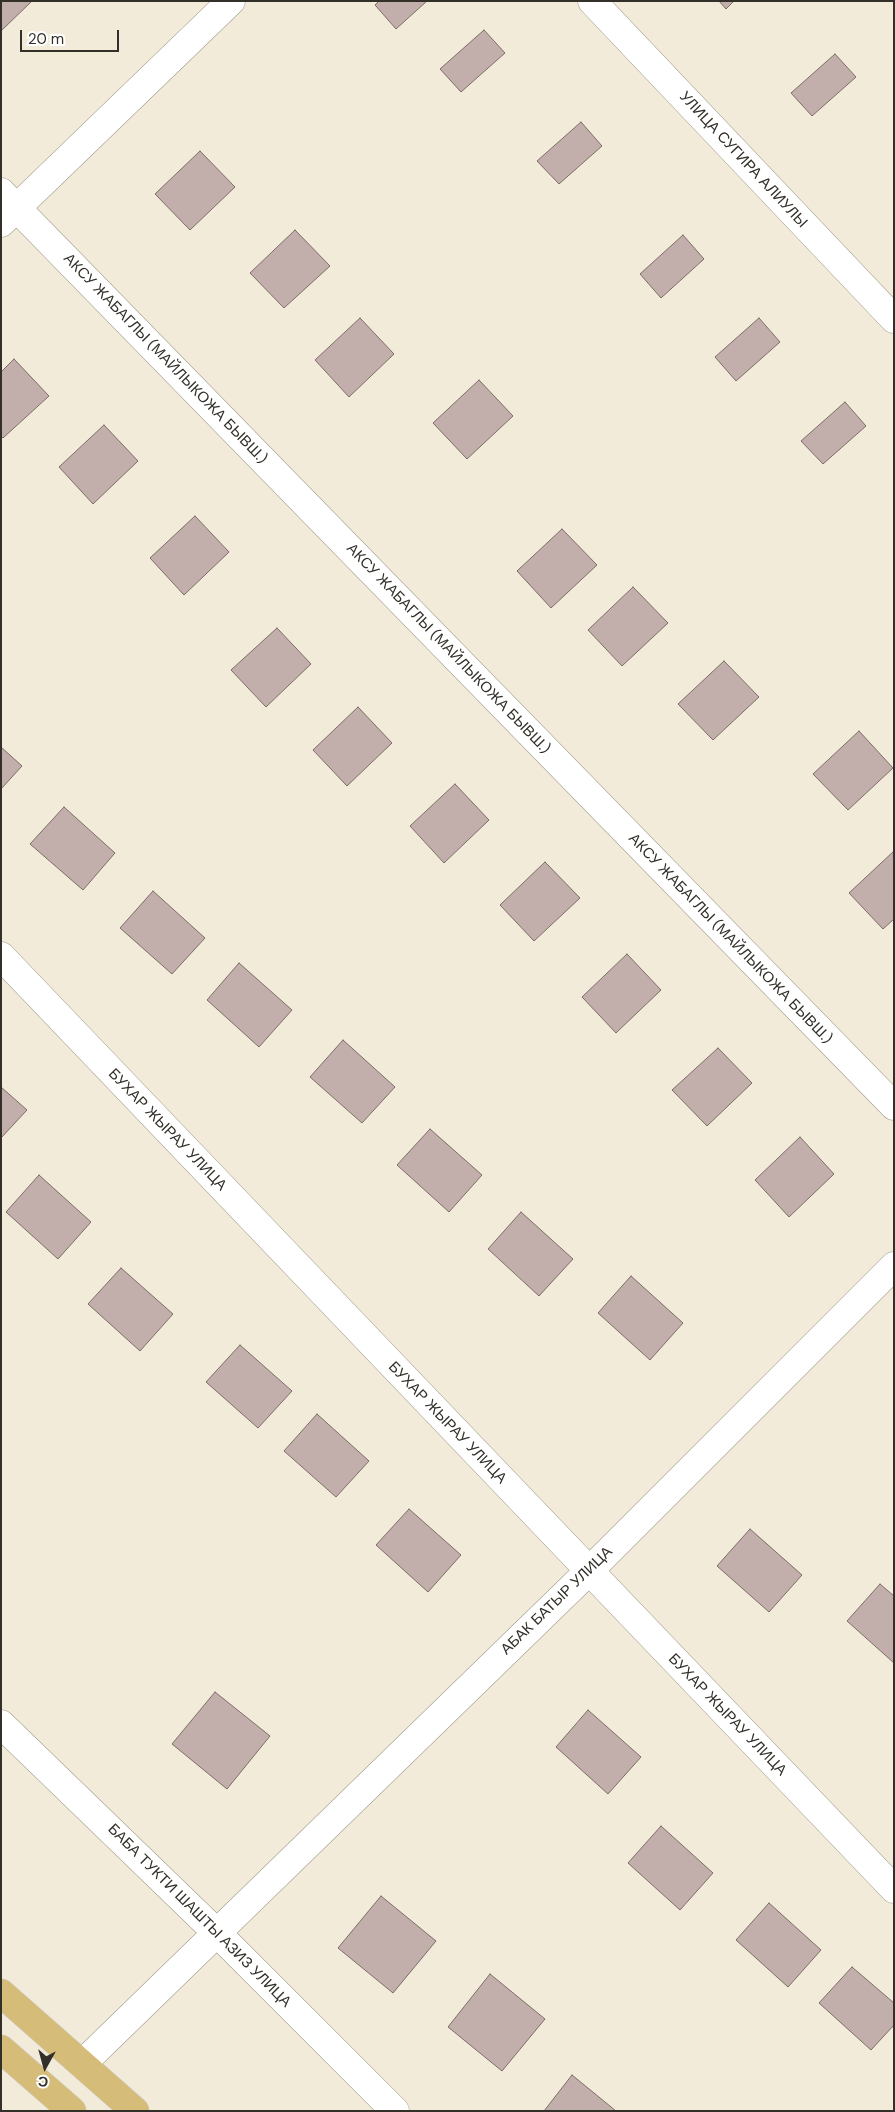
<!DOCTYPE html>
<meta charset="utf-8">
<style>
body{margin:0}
#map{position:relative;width:895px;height:2112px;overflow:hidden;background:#f2ebda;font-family:"DM Sans",sans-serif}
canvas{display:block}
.frame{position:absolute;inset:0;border:2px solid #33302a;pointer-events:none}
.north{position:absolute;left:20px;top:2042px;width:50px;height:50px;-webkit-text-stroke:4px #fff;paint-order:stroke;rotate:187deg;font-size:14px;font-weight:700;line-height:20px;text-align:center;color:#33302a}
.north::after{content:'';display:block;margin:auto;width:18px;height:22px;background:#33302a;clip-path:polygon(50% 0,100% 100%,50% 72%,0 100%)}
.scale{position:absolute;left:20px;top:30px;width:99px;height:22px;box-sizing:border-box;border:2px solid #33302a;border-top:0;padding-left:6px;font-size:15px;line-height:18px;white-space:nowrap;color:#33302a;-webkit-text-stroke:4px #fff;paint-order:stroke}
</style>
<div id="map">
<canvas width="895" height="2112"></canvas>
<div class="frame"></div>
<div class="north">С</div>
<div class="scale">20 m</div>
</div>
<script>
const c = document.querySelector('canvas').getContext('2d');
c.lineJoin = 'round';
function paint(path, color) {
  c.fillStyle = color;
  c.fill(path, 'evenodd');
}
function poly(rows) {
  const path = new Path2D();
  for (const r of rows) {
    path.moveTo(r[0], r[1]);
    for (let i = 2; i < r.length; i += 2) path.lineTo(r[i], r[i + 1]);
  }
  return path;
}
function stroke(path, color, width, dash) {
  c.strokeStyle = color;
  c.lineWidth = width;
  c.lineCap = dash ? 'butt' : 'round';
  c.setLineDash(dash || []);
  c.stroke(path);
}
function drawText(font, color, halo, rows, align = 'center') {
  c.font = font + ' "DM Sans",sans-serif';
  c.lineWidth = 4;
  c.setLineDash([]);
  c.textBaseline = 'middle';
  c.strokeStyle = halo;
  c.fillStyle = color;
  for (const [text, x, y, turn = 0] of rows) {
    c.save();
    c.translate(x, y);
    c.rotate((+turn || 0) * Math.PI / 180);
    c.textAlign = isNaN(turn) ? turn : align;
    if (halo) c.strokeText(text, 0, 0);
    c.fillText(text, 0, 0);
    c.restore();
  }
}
const building = poly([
 [1,1,32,1,1,31,1,1],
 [379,1,427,1,396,29,375,5,379,1],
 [719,1,734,1,726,9,719,1],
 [484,30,505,53,461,92,440,69,484,30],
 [835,54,856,77,812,116,791,93,835,54],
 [581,122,602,146,559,184,537,161,581,122],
 [200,151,235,187,190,230,155,194,200,151],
 [295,230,330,266,284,308,250,273,295,230],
 [683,235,704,259,661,298,640,274,683,235],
 [360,318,394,354,349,397,315,360,360,318],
 [759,318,780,342,736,381,715,357,759,318],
 [14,359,49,396,3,438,1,436,1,372,14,359],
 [479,380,513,416,467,459,433,423,479,380],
 [845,402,866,426,823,464,801,441,845,402],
 [104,425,138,461,93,504,59,467,104,425],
 [195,516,229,552,184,595,150,558,195,516],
 [562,529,597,565,551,608,517,571,562,529],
 [633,587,668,623,622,666,588,630,633,587],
 [277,628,311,664,266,707,231,670,277,628],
 [724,661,759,697,713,740,678,704,724,661],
 [358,707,392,743,347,786,313,750,358,707],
 [859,731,893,768,848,810,813,774,859,731],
 [1,747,22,766,1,789,1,747],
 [455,784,489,820,444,863,410,826,455,784],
 [64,807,115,853,83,890,30,844,64,807],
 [894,851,894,919,883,929,849,893,894,851],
 [545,862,580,898,534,941,500,905,545,862],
 [153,891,205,938,172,974,120,928,153,891],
 [627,954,661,990,616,1033,582,997,627,954],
 [239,963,292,1010,259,1047,207,1000,239,963],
 [343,1040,395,1087,362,1123,310,1077,343,1040],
 [718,1048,752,1083,707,1126,672,1090,718,1048],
 [1,1087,27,1110,1,1138,1,1087],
 [430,1129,482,1175,449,1212,397,1165,430,1129],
 [800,1137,834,1174,789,1217,755,1180,800,1137],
 [39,1175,91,1222,58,1259,6,1212,39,1175],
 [521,1212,573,1259,539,1296,488,1249,521,1212],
 [121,1268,173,1314,140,1351,88,1304,121,1268],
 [631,1276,683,1323,650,1360,598,1313,631,1276],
 [240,1345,292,1391,258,1428,206,1382,240,1345],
 [317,1414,369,1461,336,1497,284,1451,317,1414],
 [409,1509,461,1555,428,1592,376,1545,409,1509],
 [750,1529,802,1575,769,1612,717,1566,750,1529],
 [880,1584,894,1596,894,1663,847,1621,880,1584],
 [215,1692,270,1736,227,1789,172,1744,215,1692],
 [588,1710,641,1757,608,1794,556,1747,588,1710],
 [661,1826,713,1873,680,1910,628,1863,661,1826],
 [381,1896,436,1941,393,1993,338,1948,381,1896],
 [769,1903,821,1950,788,1987,736,1940,769,1903],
 [852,1967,894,2003,894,2025,871,2050,819,2003,852,1967],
 [490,1974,545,2019,502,2071,448,2027,490,1974],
 [572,2075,616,2111,544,2111,572,2075]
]);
paint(building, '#c2afab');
stroke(building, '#7d6b67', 1);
const minor = poly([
 [592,1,894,319],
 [1,192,894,1106],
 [1,223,231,1],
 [1,956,894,1889],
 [1,1724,217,1933,395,2111],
 [82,2064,589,1571,894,1266]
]);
const highway = poly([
 [1,1993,135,2111],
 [1,2049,72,2111]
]);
stroke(minor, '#a19a8b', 29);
stroke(highway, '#d2d1d0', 29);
stroke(minor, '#fff', 28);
stroke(highway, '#d5bd79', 28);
drawText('15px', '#33302a', '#fff', [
 ["УЛИЦА СУГИРА АЛИУЛЫ",743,160,47],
 ["АКСУ ЖАБАГЛЫ (МАЙЛЫКОЖА БЫВШ.)",165,359,46],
 ["АКСУ ЖАБАГЛЫ (МАЙЛЫКОЖА БЫВШ.)",448,649,46],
 ["АКСУ ЖАБАГЛЫ (МАЙЛЫКОЖА БЫВШ.)",730,939,46],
 ["БУХАР ЖЫРАУ УЛИЦА",167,1130,46],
 ["БУХАР ЖЫРАУ УЛИЦА",447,1423,46],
 ["АБАК БАТЫР УЛИЦА",557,1601,-44],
 ["БУХАР ЖЫРАУ УЛИЦА",727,1715,46],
 ["БАБА ТУКТИ ШАШТЫ АЗИЗ УЛИЦА",199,1916,45]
]);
</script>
